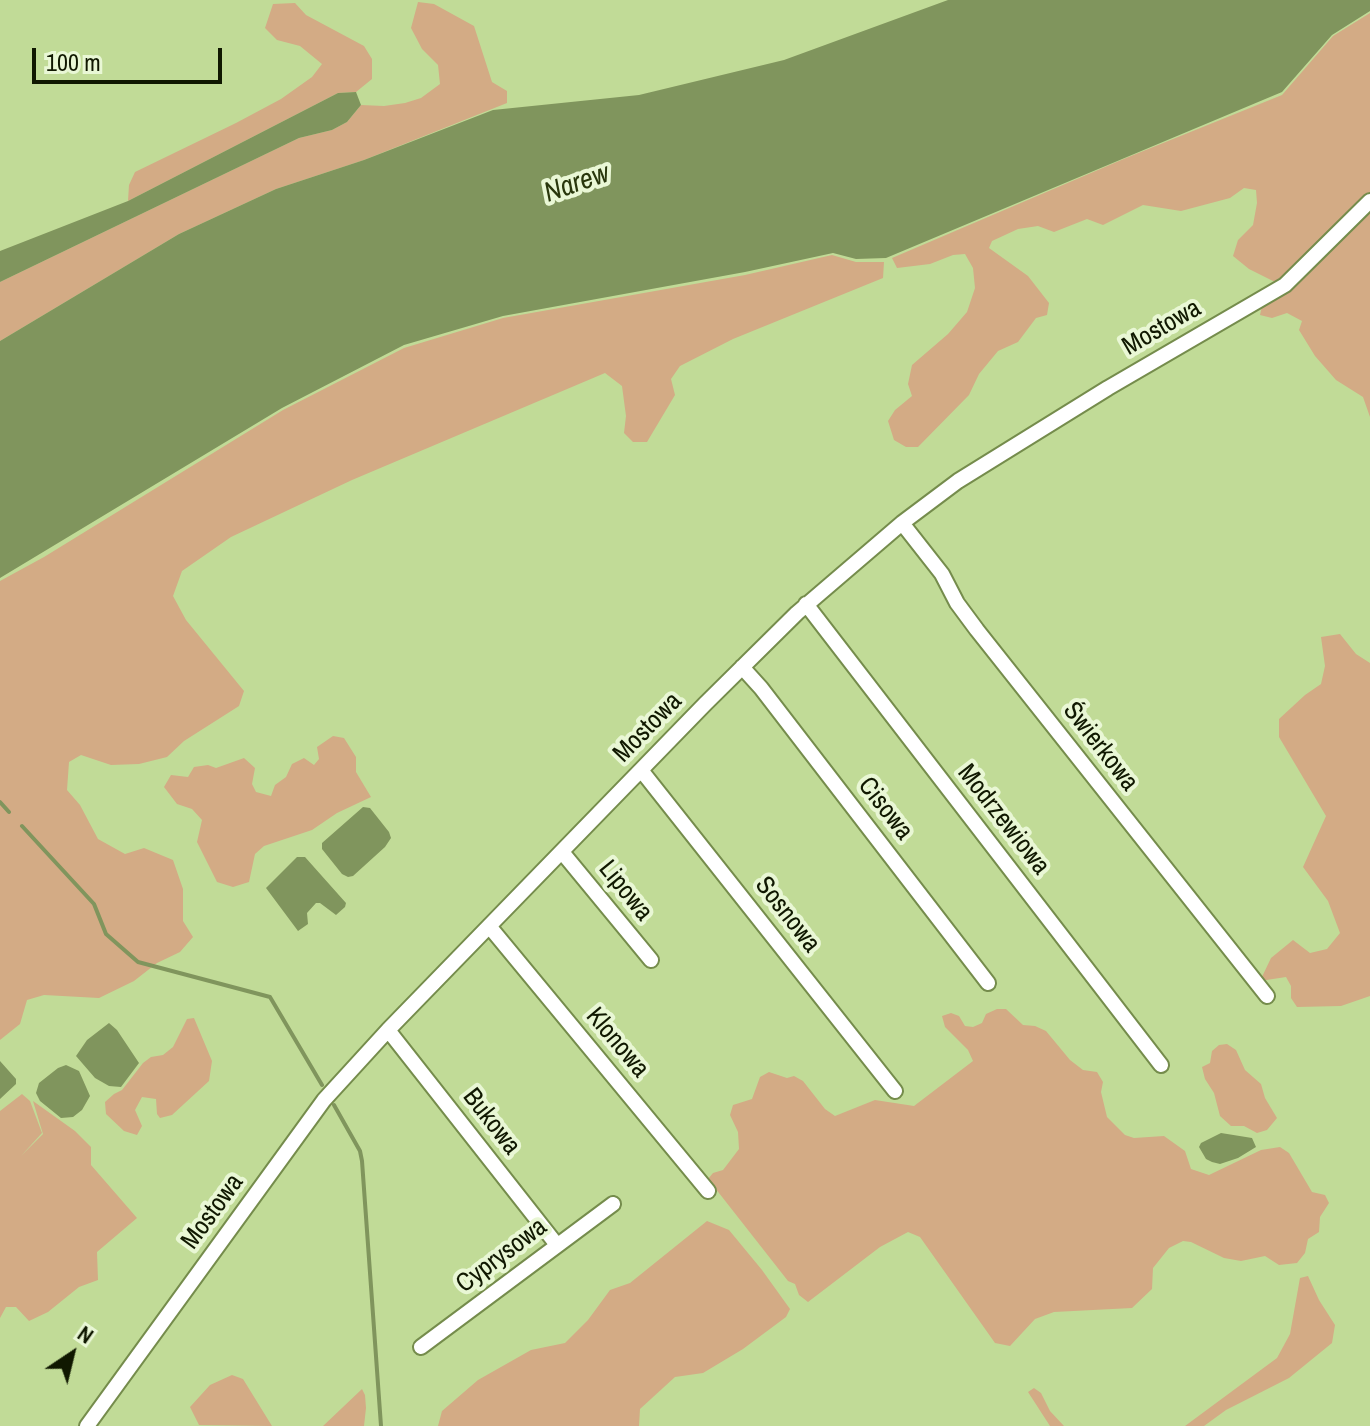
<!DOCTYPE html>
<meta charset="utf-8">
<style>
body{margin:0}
#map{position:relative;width:1370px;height:1426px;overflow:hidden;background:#c1db97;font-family:"Archivo Narrow",sans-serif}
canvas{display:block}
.north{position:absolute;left:32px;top:1314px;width:80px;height:80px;-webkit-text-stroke:6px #e9f7d5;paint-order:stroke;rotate:35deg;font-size:22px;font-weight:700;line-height:32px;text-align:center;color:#101801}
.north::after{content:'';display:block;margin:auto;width:28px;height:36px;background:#101801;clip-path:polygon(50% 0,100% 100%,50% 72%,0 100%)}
.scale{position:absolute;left:32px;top:48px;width:190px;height:36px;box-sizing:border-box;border:4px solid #101801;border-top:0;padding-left:10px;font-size:24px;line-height:28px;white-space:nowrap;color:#101801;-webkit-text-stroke:6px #e9f7d5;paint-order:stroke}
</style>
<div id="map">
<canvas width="1370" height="1426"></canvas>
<div class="north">N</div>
<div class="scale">100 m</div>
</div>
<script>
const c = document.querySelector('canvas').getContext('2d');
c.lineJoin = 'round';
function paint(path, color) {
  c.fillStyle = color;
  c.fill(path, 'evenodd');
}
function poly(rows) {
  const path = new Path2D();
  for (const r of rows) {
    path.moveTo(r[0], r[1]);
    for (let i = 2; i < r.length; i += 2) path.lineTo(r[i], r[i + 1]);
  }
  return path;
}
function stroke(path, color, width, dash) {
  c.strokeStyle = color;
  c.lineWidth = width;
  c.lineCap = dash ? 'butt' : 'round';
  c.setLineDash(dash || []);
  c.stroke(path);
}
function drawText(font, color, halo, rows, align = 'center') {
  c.font = font + ' "Archivo Narrow",sans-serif';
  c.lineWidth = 8;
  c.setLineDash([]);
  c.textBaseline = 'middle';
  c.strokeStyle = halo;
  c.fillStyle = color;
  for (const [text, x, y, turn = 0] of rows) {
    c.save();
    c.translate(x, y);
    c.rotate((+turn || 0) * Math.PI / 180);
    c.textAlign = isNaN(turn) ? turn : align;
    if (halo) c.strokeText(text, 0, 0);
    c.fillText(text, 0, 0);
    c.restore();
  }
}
paint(poly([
 [418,2,434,4,474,26,492,82,507,91,507,103,364,160,276,189,179,234,0,341,0,282,299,138,332,130,347,122,361,105,384,106,405,103,421,98,440,84,438,65,422,49,411,28],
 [295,3,306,15,364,46,372,59,372,79,356,92,338,93,128,201,129,185,135,172,236,123,281,99,312,77,322,64,300,46,277,40,265,28,273,4],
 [1370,13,1370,417,1363,397,1336,380,1315,356,1299,330,1302,321,1287,313,1272,318,1260,315,1262,306,1277,283,1249,269,1233,256,1238,240,1253,225,1257,203,1256,190,1244,188,1230,198,1181,211,1143,205,1103,225,1087,219,1054,232,1038,226,1018,229,992,241,989,248,1028,276,1049,303,1047,315,1036,318,1018,342,998,351,979,374,969,395,918,447,906,447,894,440,888,421,895,410,912,396,908,384,912,365,948,334,967,312,975,288,973,268,965,254,953,255,930,264,897,268,892,258,1126,158,1282,95,1333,36],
 [832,255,856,262,884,262,883,278,733,339,680,366,671,379,675,395,647,442,633,442,624,433,626,416,622,386,605,373,352,480,231,537,182,571,173,596,186,620,244,691,239,706,184,741,167,757,139,764,111,765,81,755,69,762,67,790,80,805,98,839,125,854,144,848,173,860,183,889,183,921,193,937,180,952,157,963,134,981,99,998,44,995,27,1000,20,1024,0,1040,0,581,44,557,283,410,404,348,503,318,745,275],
 [1340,634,1356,654,1370,663,1370,996,1341,1006,1297,1007,1291,998,1291,986,1286,977,1260,981,1271,958,1293,940,1310,953,1327,949,1340,933,1328,901,1303,867,1326,816,1279,737,1279,719,1305,695,1321,684,1325,666,1321,637],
 [333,736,344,738,356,757,356,772,371,797,337,813,312,830,264,846,255,854,249,882,233,887,217,882,197,842,202,820,192,809,177,804,164,787,171,775,188,777,194,767,208,765,216,768,244,758,255,768,252,784,256,792,271,796,275,785,286,777,292,764,304,758,314,765,319,759,317,747],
 [997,1009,1006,1009,1023,1025,1035,1026,1046,1031,1070,1060,1083,1070,1097,1072,1103,1082,1101,1092,1107,1117,1125,1135,1134,1138,1164,1136,1185,1151,1191,1169,1209,1175,1261,1150,1280,1147,1289,1153,1312,1192,1325,1195,1329,1203,1320,1217,1319,1232,1308,1239,1305,1253,1297,1263,1279,1265,1265,1256,1241,1261,1224,1258,1191,1242,1183,1241,1169,1248,1153,1268,1152,1289,1132,1308,1054,1312,1035,1319,1010,1346,995,1343,920,1237,908,1232,880,1247,808,1302,799,1295,795,1284,788,1281,708,1179,713,1173,723,1170,739,1149,738,1132,730,1115,733,1105,752,1099,760,1077,769,1072,787,1078,794,1076,803,1081,825,1109,835,1116,875,1100,914,1106,973,1061,968,1050,945,1027,942,1016,951,1013,959,1016,965,1026,973,1027,982,1023,986,1014],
 [194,1018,212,1061,209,1081,172,1115,160,1118,157,1114,156,1099,142,1097,135,1110,142,1126,137,1135,124,1131,106,1114,105,1102,114,1094,122,1090,143,1063,151,1057,163,1055,173,1047,187,1019],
 [1227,1044,1236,1050,1245,1070,1261,1084,1265,1098,1277,1118,1267,1130,1257,1133,1244,1126,1231,1126,1220,1116,1214,1093,1205,1079,1202,1067,1210,1063,1212,1051,1219,1045],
 [22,1094,30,1101,42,1133,21,1156,43,1134,33,1101,75,1131,91,1147,91,1165,137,1218,97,1252,98,1280,79,1287,48,1312,29,1321,16,1307,6,1307,0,1318,0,1111],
 [707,1221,729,1230,762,1270,790,1309,786,1317,743,1349,703,1373,675,1377,640,1409,639,1426,438,1426,442,1411,478,1380,531,1350,565,1343,588,1320,610,1290,630,1283],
 [1308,1276,1319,1300,1335,1325,1332,1343,1289,1378,1226,1410,1204,1426,1185,1426,1277,1358,1290,1334,1300,1278],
 [232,1375,243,1379,272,1426,199,1425,190,1407,210,1385],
 [1034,1388,1041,1393,1050,1411,1064,1426,1050,1426,1028,1392],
 [362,1389,365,1395,366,1408,364,1426,323,1426]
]), '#d3ab85');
paint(poly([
 [948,0,1370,0,1370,11,1332,35,1282,92,886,258,856,259,833,253,745,272,503,316,404,345,282,408,0,578,0,341,179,234,276,189,364,160,493,110,639,95,784,60],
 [356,92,361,105,347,122,332,130,299,138,0,282,0,251,128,201,338,93],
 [363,807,370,808,389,832,391,838,385,847,353,876,348,877,342,874,322,849,322,843],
 [297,857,305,857,346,903,345,907,336,915,320,903,316,903,307,913,308,924,298,931,266,888],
 [109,1023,117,1030,139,1063,121,1087,109,1086,95,1078,76,1056,87,1040],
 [0,1061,16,1079,16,1084,0,1099],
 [66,1065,79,1071,90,1096,82,1110,73,1117,61,1118,40,1101,36,1093,39,1083,58,1068],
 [1221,1133,1252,1138,1256,1147,1238,1158,1220,1164,1212,1162,1206,1159,1199,1147,1201,1143]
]), '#80955d');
stroke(poly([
 [0,802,9,812],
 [22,826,94,904,106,934,138,962,270,997,322,1085],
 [334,1105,360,1151,362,1161,381,1426]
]), '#80955d', 4);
const minor = poly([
 [902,523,942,574,957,603,977,630,1267,996],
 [806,604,1161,1065],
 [742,667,761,688,988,983],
 [641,770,895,1091],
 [562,852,651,960],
 [489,926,708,1191],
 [388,1030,557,1245],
 [421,1347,613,1204],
 [87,1426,324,1100,388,1030,705,704,797,613,902,523,958,481,1108,388,1285,285,1370,201]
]);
stroke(minor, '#758c4c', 18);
stroke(minor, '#fff', 14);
drawText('26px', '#101801', '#e9f7d5', [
 ["Mostowa",1162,328,-30],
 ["Mostowa",648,728,-46],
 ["Świerkowa",1100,747,52],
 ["Cisowa",885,809,52],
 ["Modrzewiowa",1003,820,52],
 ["Lipowa",625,891,51],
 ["Sosnowa",787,915,52],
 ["Klonowa",617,1043,50],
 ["Bukowa",491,1122,52],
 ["Mostowa",213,1212,-54],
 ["Cyprysowa",502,1256,-37]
]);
drawText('italic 28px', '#29370c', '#e9f7d5', [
 ["Narew",577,184,-19]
]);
</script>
